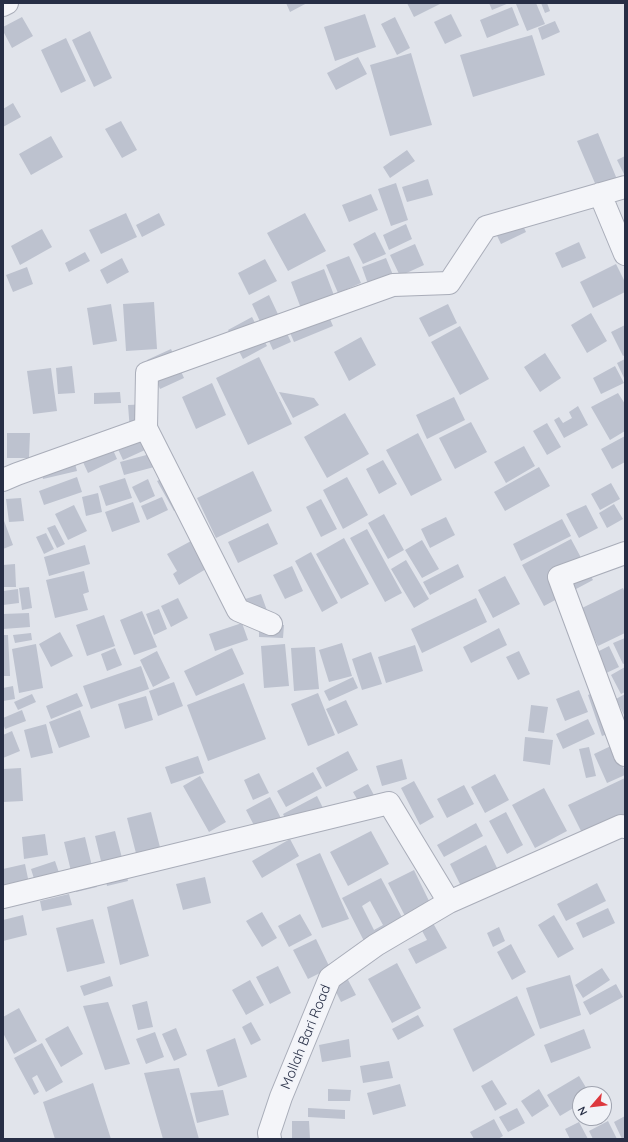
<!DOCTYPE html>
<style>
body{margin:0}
#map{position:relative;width:628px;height:1142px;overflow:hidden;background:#e1e4eb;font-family:Quicksand,sans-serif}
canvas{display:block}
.frame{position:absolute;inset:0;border:4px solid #272e45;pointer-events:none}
.north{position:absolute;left:572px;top:1086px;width:40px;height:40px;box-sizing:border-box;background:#f1f3f8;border:1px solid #a0a4b0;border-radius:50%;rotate:242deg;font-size:11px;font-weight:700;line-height:16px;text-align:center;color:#272e45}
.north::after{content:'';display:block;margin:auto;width:14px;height:18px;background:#dd383e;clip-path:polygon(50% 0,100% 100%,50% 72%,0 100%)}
</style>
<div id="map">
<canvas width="628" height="1142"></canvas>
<div class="frame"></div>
<div class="north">N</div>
</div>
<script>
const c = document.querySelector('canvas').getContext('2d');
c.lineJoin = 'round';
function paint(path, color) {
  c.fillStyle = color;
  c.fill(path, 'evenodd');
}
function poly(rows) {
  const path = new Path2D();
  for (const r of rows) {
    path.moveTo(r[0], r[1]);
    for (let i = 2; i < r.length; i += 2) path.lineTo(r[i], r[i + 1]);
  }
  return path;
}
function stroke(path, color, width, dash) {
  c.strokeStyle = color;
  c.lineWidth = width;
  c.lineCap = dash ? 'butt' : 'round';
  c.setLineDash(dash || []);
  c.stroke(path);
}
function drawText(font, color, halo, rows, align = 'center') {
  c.font = font + ' Quicksand,sans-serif';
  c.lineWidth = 3;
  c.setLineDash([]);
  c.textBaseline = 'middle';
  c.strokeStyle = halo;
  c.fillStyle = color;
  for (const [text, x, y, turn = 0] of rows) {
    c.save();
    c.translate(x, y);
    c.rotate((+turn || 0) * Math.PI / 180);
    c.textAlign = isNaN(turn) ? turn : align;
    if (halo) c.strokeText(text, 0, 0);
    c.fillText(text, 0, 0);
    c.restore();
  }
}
paint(poly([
 [286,3,307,3,290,12],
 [407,3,442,3,414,17],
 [489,3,509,3,492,10],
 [518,3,536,3,545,24,527,31,516,4],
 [541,3,547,3,550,11,545,13],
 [512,7,519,25,487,38,480,20],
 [365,14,376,47,335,61,324,27],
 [451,14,462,36,445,44,434,22],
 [22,17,33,36,12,48,3,31,3,27],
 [395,17,410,48,397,55,381,24],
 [555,21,560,32,542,40,538,28],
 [90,31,112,78,94,87,72,40],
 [532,35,545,75,473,97,460,55],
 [66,38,86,81,61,93,41,50],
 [411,53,432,125,390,136,370,65],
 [358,57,367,74,336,90,327,73],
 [13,103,21,117,3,127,3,109],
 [121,121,137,150,122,158,105,129],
 [598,133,623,194,603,202,577,141],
 [51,136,63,157,31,175,19,154],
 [407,150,415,161,390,178,383,167],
 [625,156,625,176,617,160],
 [428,179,433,195,407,202,402,187],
 [396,183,408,220,391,226,378,189],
 [371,194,378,210,349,222,342,205],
 [515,209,526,232,501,244,490,221],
 [126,213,137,237,101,254,89,230],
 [159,213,165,225,142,237,136,225],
 [305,213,326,251,288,271,267,233],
 [406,224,412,239,389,250,383,235],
 [42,229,52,247,20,265,11,246],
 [375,232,386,254,363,264,353,244],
 [579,242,586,258,562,268,555,253],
 [415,244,424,265,400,276,390,255],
 [85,252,90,261,69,272,65,263],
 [349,256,361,283,338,293,326,265],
 [122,258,129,272,107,284,100,270],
 [386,258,393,275,368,284,362,267],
 [265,259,277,281,249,295,238,273],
 [616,264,625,282,625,292,593,308,580,282],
 [27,267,33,284,13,292,6,275],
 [324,269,335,298,302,311,291,282],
 [269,295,291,342,273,350,252,304],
 [154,302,157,349,126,351,123,304],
 [111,304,117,341,93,345,87,308],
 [448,304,457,323,429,337,419,318],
 [324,305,333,326,294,342,285,321],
 [591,313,607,341,587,353,571,325],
 [252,317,267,346,243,359,228,330],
 [625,325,625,355,623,356,611,332],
 [460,326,489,379,460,395,431,342],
 [361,337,376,365,349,381,334,352],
 [171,349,184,378,160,389,147,360],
 [545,353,561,378,540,392,524,367],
 [259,357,292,424,248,445,216,378],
 [625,359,625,380,617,363],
 [72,366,75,393,58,394,56,368],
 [615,366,624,383,601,394,593,378],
 [51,368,57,411,33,414,27,371],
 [212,383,226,415,196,429,182,397],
 [120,392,121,403,94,404,94,393],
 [279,392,314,398,319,405,293,418],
 [618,393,625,404,625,431,610,440,591,407],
 [454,397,465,420,427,439,416,415],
 [151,404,130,431,128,405],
 [578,406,588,425,564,438,554,420,559,417,563,423,572,418,569,412],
 [345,413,369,454,327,478,304,437],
 [471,422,487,452,455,469,439,438],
 [547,423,561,447,547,455,533,431],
 [7,433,30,433,29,458,7,458],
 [418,433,442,480,411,496,386,450],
 [107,436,117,459,88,473,77,449],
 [625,436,625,462,612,469,601,449],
 [139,438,145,450,123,460,117,447],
 [524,446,535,466,506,483,494,462],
 [71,448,77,471,43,479,38,456],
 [154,453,158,466,124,475,120,462],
 [383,460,397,484,379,494,366,469],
 [539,467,550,486,505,511,494,492],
 [253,471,272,511,216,538,197,498],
 [77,477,82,492,44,505,39,491],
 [347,477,368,515,343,529,323,490],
 [125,478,132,498,106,506,99,486],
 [163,478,181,507,174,511,157,481],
 [148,479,155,496,140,503,132,487],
 [611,483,620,499,600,510,591,494],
 [98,493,102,512,86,516,82,497],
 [162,497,168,510,147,520,141,506],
 [21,498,24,521,9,522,6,499],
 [321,499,337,529,321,537,306,507],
 [133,502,140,522,112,532,105,512],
 [614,504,623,519,607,528,599,513],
 [74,505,87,531,68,540,55,514],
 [586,505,598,528,579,538,566,514],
 [384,514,404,550,388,559,368,523],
 [446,517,455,535,430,548,421,529],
 [3,518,13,545,3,549],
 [562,519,571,536,521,561,513,544],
 [268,523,278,544,238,563,228,542],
 [55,525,65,544,57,548,47,528],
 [367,529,402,593,385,602,350,538],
 [46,533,54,549,44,554,36,537],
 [344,538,369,584,341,599,316,554],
 [571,539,593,580,544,606,522,565],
 [422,540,439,569,422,578,405,550],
 [191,541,206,569,179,585,173,574,177,571,167,554],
 [85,545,90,564,49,576,44,557],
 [311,552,338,603,322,612,295,561],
 [406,560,429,599,414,608,391,569],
 [15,564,16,587,3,587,3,565],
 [458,564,464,577,430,595,423,582],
 [292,566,303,591,285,599,273,575],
 [84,571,89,592,83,594,88,610,55,618,46,580],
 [505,576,520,604,493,618,478,590],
 [29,587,32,608,22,610,19,588],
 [623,588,625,593,625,633,598,646,580,609],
 [18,589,19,603,3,605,3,591],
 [261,594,269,616,239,601],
 [178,598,188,618,171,627,161,606],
 [476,598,487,622,422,653,411,629],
 [159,609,167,629,154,635,146,614],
 [142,611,157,647,134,655,120,620],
 [29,613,30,627,3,629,3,614],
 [104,615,115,646,87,656,76,625],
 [242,623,248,640,215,651,209,634],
 [259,624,284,625,283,638,259,637],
 [499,628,507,645,471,663,463,647],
 [60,632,73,656,51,667,39,644],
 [31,633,32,640,15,643,13,635],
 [3,635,8,635,10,676,3,676],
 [625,638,625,663,623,664,613,643],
 [342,643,352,676,329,682,319,650],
 [36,644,43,688,19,693,12,649],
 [285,644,289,686,264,688,261,646],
 [415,645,423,671,386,683,378,657],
 [609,646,619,667,602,675,591,655],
 [315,647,319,689,294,691,291,648],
 [115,648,122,665,107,671,101,654],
 [232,648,244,674,196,696,184,671],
 [157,651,170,678,153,687,140,660],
 [519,651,530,674,518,680,506,657],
 [371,652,382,684,362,690,352,659],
 [141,666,149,689,91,709,83,686],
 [625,667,625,692,621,694,611,675],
 [353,677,358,688,329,701,324,691],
 [174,682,183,706,158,716,149,691],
 [244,683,266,739,208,761,187,705],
 [13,686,15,699,3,701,3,688],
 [604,689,620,730,602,736,588,695],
 [579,690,588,712,565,721,556,699],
 [77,693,83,706,51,719,46,706],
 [318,693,335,735,308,746,291,704],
 [32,694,36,702,18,710,14,702],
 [625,694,625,717,616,699],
 [146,696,153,720,125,729,118,704],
 [346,700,358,725,338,734,326,709],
 [531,705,548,707,544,733,528,731],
 [22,710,26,721,5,729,3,723,3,718],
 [80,710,90,737,59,748,49,722],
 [588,719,595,734,563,749,556,734],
 [46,724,53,753,31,758,24,730],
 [12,731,20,751,3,758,3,735],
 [525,737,553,740,550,765,523,761],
 [613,745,625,771,625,775,607,783,594,754],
 [589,747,596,776,586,778,579,749],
 [348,751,358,770,326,787,316,768],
 [198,756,204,773,171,784,165,767],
 [402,759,407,779,382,786,376,766],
 [21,768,23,801,3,802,3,769],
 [313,772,322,788,286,807,277,791],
 [259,773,269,793,253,800,244,780],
 [495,774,509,800,485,813,471,787],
 [200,776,226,822,209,832,183,786],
 [625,778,625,815,583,835,568,805],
 [414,781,434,817,420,825,401,788],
 [368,784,383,812,369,820,353,792],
 [464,785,474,804,447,818,437,799],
 [544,788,567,831,535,848,512,805],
 [317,796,325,812,291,830,283,814],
 [270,797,282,820,258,833,246,810],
 [151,812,164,863,140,869,127,818],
 [506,812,523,845,507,854,489,821],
 [476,823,483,836,444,857,437,845],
 [115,831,128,881,107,886,95,836],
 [371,831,389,864,348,886,330,852],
 [45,834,48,855,24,859,22,837],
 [85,837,97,887,76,892,64,842],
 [290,839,299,856,262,878,252,861],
 [486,845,497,868,461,886,450,864],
 [320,853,349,919,322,928,296,864],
 [55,861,65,890,40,898,31,869],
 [25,864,32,898,3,896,3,869],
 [414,870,430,903,405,916,388,883],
 [205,877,211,903,183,910,176,884],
 [381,878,404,921,364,941,342,898],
 [370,901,383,925,374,930,362,906],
 [597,883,606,901,566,921,557,904],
 [69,894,72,905,42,911,40,901],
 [133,899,149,956,120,965,107,907],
 [608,908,615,923,583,938,576,923],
 [262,912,277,938,262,947,246,921],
 [300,914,312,935,289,947,278,926],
 [23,915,27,935,3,941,3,920],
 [554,915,574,949,558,958,538,925],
 [93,919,105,963,67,972,56,928],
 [433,923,447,948,416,964,408,949,427,940,421,929],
 [499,927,505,941,493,947,487,933],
 [316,939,330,968,308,979,293,950],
 [511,944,526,972,512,980,497,952],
 [397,963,421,1008,392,1023,368,979],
 [278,966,291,993,270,1004,256,977],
 [602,968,610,980,583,998,575,985],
 [570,975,581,1015,540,1029,526,988],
 [110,976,113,986,84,996,80,986],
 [346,976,356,995,341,1002,332,984],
 [250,980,264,1005,246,1015,232,990],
 [616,984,623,997,590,1015,583,1002],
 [517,996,535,1035,473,1072,453,1029],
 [147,1001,153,1027,138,1030,132,1005],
 [108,1002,130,1064,105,1070,83,1006],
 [19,1008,37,1041,14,1054,3,1033,3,1017],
 [418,1015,424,1026,398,1040,392,1029],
 [251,1022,261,1040,251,1045,242,1027],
 [68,1026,83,1054,61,1067,45,1039],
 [176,1028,187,1055,174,1061,162,1034],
 [584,1029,591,1048,551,1063,544,1045],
 [155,1032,164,1057,146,1064,136,1039],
 [235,1038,247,1077,218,1087,206,1050],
 [349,1039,351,1057,322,1062,319,1045],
 [42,1043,63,1082,46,1092,37,1075,32,1078,39,1092,34,1095,14,1058],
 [389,1061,393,1078,363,1083,360,1066],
 [179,1068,199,1139,163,1139,144,1073],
 [579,1076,590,1094,580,1094,580,1104,560,1116,547,1095],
 [492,1080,507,1104,495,1111,481,1086],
 [93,1083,111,1139,55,1139,43,1102],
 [400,1084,406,1106,373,1115,367,1093],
 [328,1089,351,1090,350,1101,328,1101],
 [539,1089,549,1106,532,1117,521,1101],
 [223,1090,229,1115,197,1123,190,1093],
 [308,1108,345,1110,345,1119,308,1117],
 [517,1108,525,1123,508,1132,499,1117],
 [625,1116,625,1139,622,1139,614,1122],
 [494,1119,503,1136,498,1139,474,1139,470,1132],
 [292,1121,309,1121,310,1139,292,1139],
 [608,1121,617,1139,593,1139,589,1131],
 [579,1122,588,1139,570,1139,565,1129]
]), '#bdc2cf');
const street = poly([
 [3,5,7,3],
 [600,194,625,254],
 [146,428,147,373,393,285,449,283,486,227,625,187],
 [3,480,17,474,146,428,238,610,271,624],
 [625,553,559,577,625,755],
 [3,897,389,803,449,902],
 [270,1139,269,1133,281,1097,330,978,376,945,449,902,621,826,625,827]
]);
stroke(street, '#a9adb9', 24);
stroke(street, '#f4f5f9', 22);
drawText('14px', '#272e45', '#f1f3f8', [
 ["Mollah Bari Road",306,1037,-68]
]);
</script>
